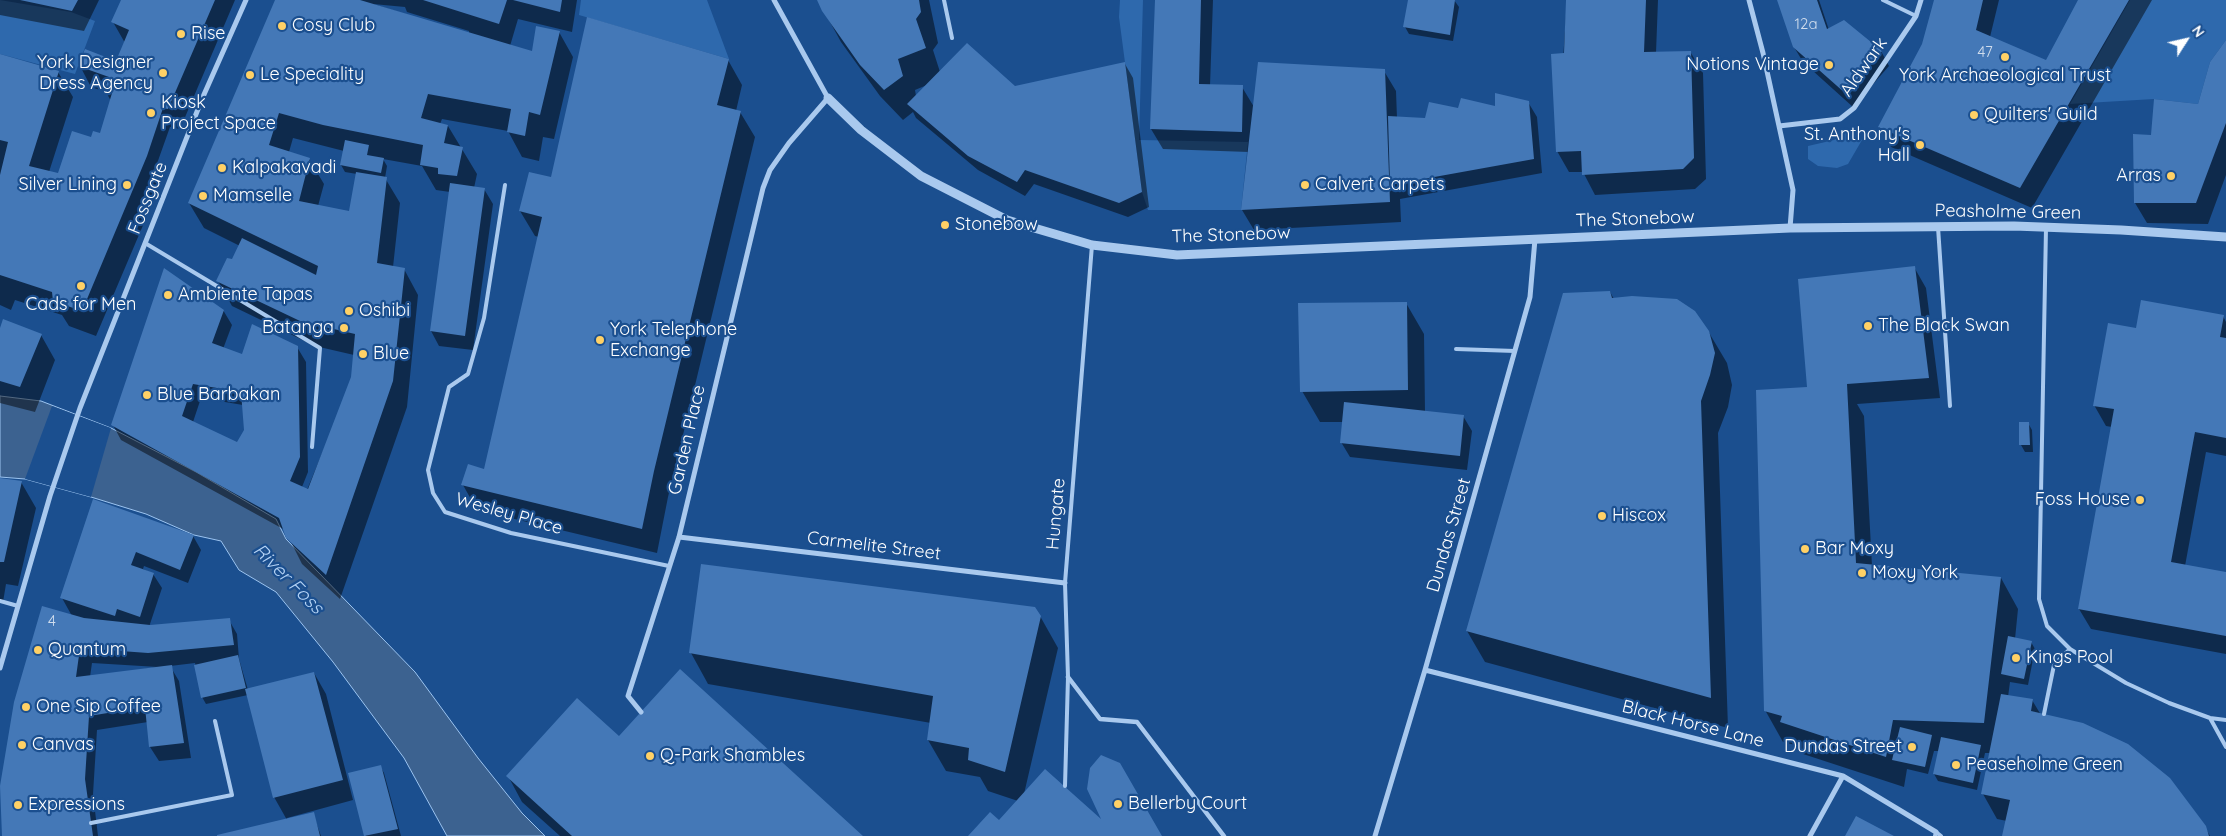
<!DOCTYPE html>
<style>
body{margin:0}
#map{position:relative;width:2226px;height:836px;overflow:hidden;background:#1b4f8f;font-family:Quicksand,sans-serif}
canvas{display:block}
.north{position:absolute;left:2161px;top:15px;width:50px;height:50px;-webkit-text-stroke:4px #1b4f8f;paint-order:stroke;rotate:55deg;font-size:14px;font-weight:700;line-height:20px;text-align:center;color:#fff}
.north::after{content:'';display:block;margin:auto;width:18px;height:22px;background:#fff;clip-path:polygon(50% 0,100% 100%,50% 72%,0 100%)}
</style>
<div id="map">
<canvas width="2226" height="836"></canvas>
<div class="north">N</div>
</div>
<script>
const c = document.querySelector('canvas').getContext('2d');
c.lineJoin = 'round';
function paint(path, color) {
  c.fillStyle = color;
  c.fill(path, 'evenodd');
}
function poly(rows) {
  const path = new Path2D();
  for (const r of rows) {
    path.moveTo(r[0], r[1]);
    for (let i = 2; i < r.length; i += 2) path.lineTo(r[i], r[i + 1]);
  }
  return path;
}
function stroke(path, color, width, dash) {
  c.strokeStyle = color;
  c.lineWidth = width;
  c.lineCap = dash ? 'butt' : 'round';
  c.setLineDash(dash || []);
  c.stroke(path);
}
function drawText(font, color, halo, rows, align = 'center') {
  c.font = font + ' Quicksand,sans-serif';
  c.lineWidth = 4.5;
  c.setLineDash([]);
  c.textBaseline = 'middle';
  c.strokeStyle = halo;
  c.fillStyle = color;
  for (const [text, x, y, turn = 0] of rows) {
    c.save();
    c.translate(x, y);
    c.rotate((+turn || 0) * Math.PI / 180);
    c.textAlign = isNaN(turn) ? turn : align;
    if (halo) c.strokeText(text, 0, 0);
    c.fillText(text, 0, 0);
    c.restore();
  }
}
paint(poly([
 [0,0,71,12,95,21,75,74,0,54],
 [581,0,707,0,729,59,579,15],
 [1120,0,1143,0,1139,140,1248,142,1241,210,1148,210,1142,192,1119,17],
 [2130,0,2226,0,2226,40,2210,62,2198,104,2154,99,2070,104],
 [1848,131,1862,140,1848,164,1837,168,1818,166,1808,159,1808,146,1834,140]
]), '#2e69ad');
const water = poly([
 [0,396,41,401,111,428,196,472,276,519,286,539,415,672,478,758,522,813,545,836,447,836,404,758,333,662,276,592,239,570,221,541,194,535,146,514,91,497,25,479,0,477,0,396]
]);
paint(water, '#3c6290');
stroke(water, '#9cc4f0', 1);
paint(poly([
 [52,406,111,428,91,497,25,479]
]), '#1b4f8f');
paint(poly([
 [0,0,99,0,84,31,0,15],
 [123,0,235,0,180,129,170,127,154,172,161,183,96,336,69,326,62,315,15,300,11,310,0,305,0,56,58,72,73,97,49,172,59,175,101,135,111,101,106,92,91,87,80,66,117,63,125,43,113,22],
 [276,0,577,0,572,32,518,19,510,46,533,53,559,32,573,57,554,139,543,137,539,161,522,157,508,131,442,119,440,124,448,126,477,174,474,188,484,189,493,204,473,350,439,346,431,331,450,192,436,190,422,166,383,159,387,166,385,178,400,203,393,267,404,269,418,295,407,407,340,599,302,564,285,530,121,440,113,425,223,310,232,325,223,349,242,355,297,347,306,362,308,472,302,487,307,490,353,378,354,355,315,346,232,306,218,281,233,260,240,246,204,228,189,203],
 [373,4,405,7,407,12,469,31,469,34],
 [293,138,344,151,341,165,345,172,357,174,350,213,318,206,324,184,309,159,289,152],
 [201,398,243,405,245,430,237,444,193,422],
 [818,0,929,0,938,43,933,50,940,72,1015,88,1125,64,1133,78,1149,207,1128,217,1034,184,1025,196,978,170,916,118,913,112,903,120,880,96,841,42],
 [927,85,916,96,915,90],
 [1157,0,1213,0,1210,86,1242,87,1254,107,1384,71,1396,91,1397,118,1426,119,1459,109,1496,108,1528,102,1537,117,1542,173,1400,199,1401,222,1254,230,1242,210,1249,152,1163,149,1151,129],
 [1409,0,1454,0,1459,7,1453,41,1409,34,1405,27],
 [1567,0,1658,0,1656,53,1691,53,1703,73,1706,179,1695,189,1595,195,1583,172,1569,172,1557,151],
 [1778,0,1819,0,1829,30,1881,51,1889,66,1853,107,1803,62,1794,47],
 [1936,0,1999,0,1990,37,2047,61,2079,0,2152,0,2032,208,1891,147,1879,127,1923,44],
 [2226,42,2226,175,2208,224,2147,223,2135,203,2152,136,2199,105],
 [728,60,742,85,736,111,740,112,755,137,668,497,657,553,477,510,463,485,485,471,539,237,535,236,520,211],
 [1914,267,1926,288,1940,398,1857,404,1864,416,1872,566,2001,578,2018,609,2015,639,2031,642,2035,649,2028,685,2010,682,2008,697,2032,700,2041,715,2205,827,2210,836,2004,836,2007,821,1997,819,1983,794,1990,753,1985,753,1977,790,1938,781,1934,774,1939,751,1934,751,1928,774,1907,769,1904,787,1800,753,1795,745,1783,742,1765,710,1809,388],
 [1610,292,1614,299,1708,331,1727,363,1732,385,1728,407,1718,433,1728,728,1485,662,1467,631],
 [1406,303,1424,334,1425,412,1463,416,1472,431,1467,470,1350,457,1341,442,1344,422,1320,422,1302,391],
 [2223,316,2226,322,2226,456,2206,452,2185,566,2226,573,2226,654,2091,629,2079,609,2112,427,2106,426,2094,405,2137,330],
 [0,331,41,335,55,360,35,412,0,403],
 [2028,423,2032,430,2033,452,2025,452,2021,445],
 [0,479,21,482,36,508,18,586,6,584,3,602,0,602],
 [94,500,193,536,201,550,188,583,144,566,143,569,153,574,162,588,149,627,229,620,237,634,239,659,248,690,314,673,326,694,353,800,287,818,288,820,313,814,321,836,219,836,287,820,274,797,248,695,206,704,202,697,195,663,170,666,179,681,191,758,159,761,150,747,148,722,97,730,93,794,98,836,4,836,72,616,62,598],
 [92,663,158,667,90,677],
 [1040,616,1058,648,1024,794,1104,824,1161,836,970,836,999,822,1018,801,988,791,980,777,946,771,928,740,931,723,708,684,691,653],
 [619,738,861,836,560,836,522,802,508,776],
 [380,766,384,773,401,836,366,836,350,774]
]), '#0007');
paint(poly([
 [20,0,78,0,72,11],
 [121,0,215,0,168,109,163,108,147,156,82,311,53,301,52,292,0,275,0,175,8,142,0,140,0,54,59,71,29,166,58,173,72,131,91,137,93,131,100,133,112,93,104,91,109,77,78,66,85,49,116,61,129,30,111,22],
 [275,0,360,0,532,51,536,26,560,31,540,115,529,112,525,136,507,132,511,109,428,94,421,118,448,125,444,143,463,147,457,176,438,174,438,168,420,165,423,145,323,125,279,113,269,145,310,158,299,201,349,211,356,172,387,177,377,263,405,268,393,381,326,575,286,538,279,518,111,425,164,268,224,310,212,343,242,354,252,324,298,346,300,457,290,481,308,489,351,377,355,334,300,321,216,281,227,258,232,259,242,238,316,275,318,266,188,203],
 [193,384,241,392,244,430,237,442,182,416],
 [423,0,507,0,499,24],
 [513,0,562,0,560,12],
 [817,0,919,0,921,12,916,19,926,48,898,59,903,76,884,90,860,65,822,11],
 [1155,0,1201,0,1199,84,1243,85,1242,132,1150,129],
 [1408,0,1455,0,1450,35,1403,27],
 [1566,0,1646,0,1644,52,1691,51,1694,158,1683,169,1582,175,1581,151,1556,152,1551,54,1564,53],
 [1777,0,1817,0,1827,29,1844,20,1882,51,1845,93,1793,47],
 [1934,0,1983,0,1976,30,2046,60,2078,0,2129,0,2020,188,1878,127,1922,44],
 [587,17,729,59,717,105,741,111,654,471,642,529,461,485,468,464,484,469,542,217,519,211,529,172,551,177],
 [2226,40,2226,123,2196,203,2134,203,2133,134,2151,135,2154,99,2198,104,2210,62],
 [967,43,1015,86,1125,62,1142,192,1119,203,1025,170,1017,182,968,156,907,104],
 [1258,62,1385,69,1390,202,1241,210],
 [1495,93,1529,101,1534,159,1390,185,1388,116,1425,118,1429,102,1458,108,1461,98,1495,106],
 [345,140,369,145,367,155,384,158,381,173,340,165],
 [450,183,485,188,465,336,430,331],
 [1915,266,1929,378,1847,384,1856,563,2001,577,1984,723,1893,720,1886,757,1780,722,1782,716,1764,711,1756,390,1807,387,1798,279],
 [1610,291,1612,298,1632,296,1677,299,1695,311,1709,331,1715,353,1710,375,1701,401,1711,698,1466,631,1563,293],
 [2141,300,2224,315,2220,337,2226,338,2226,438,2195,432,2171,562,2226,572,2226,636,2078,609,2114,409,2093,406,2108,323,2136,328],
 [1407,302,1408,390,1300,392,1298,303],
 [3,319,42,334,20,387,0,381,0,328],
 [1344,402,1464,415,1460,456,1340,443],
 [2019,422,2029,422,2030,445,2019,445],
 [0,478,22,481,4,562,0,562],
 [93,499,194,535,180,570,136,552,131,565,154,573,140,617,117,609,115,616,60,598],
 [701,564,1035,607,1041,616,1005,772,968,760,969,748,927,740,933,696,689,653],
 [42,606,84,618,150,625,230,618,234,645,148,653,80,648,76,677,172,665,184,743,149,747,145,707,89,716,85,779,93,836,2,836,0,786,14,702],
 [2008,636,2032,641,2024,679,2001,674],
 [238,655,246,688,201,698,194,665],
 [680,669,863,836,572,836,506,776,577,698,619,736],
 [314,672,343,780,273,798,245,689],
 [2001,694,2033,699,2031,711,2083,723,2128,744,2170,778,2206,826,2209,836,2002,836,2010,800,1981,794],
 [1900,727,1932,735,1925,767,1892,760],
 [1941,737,1981,745,1973,783,1933,774],
 [1101,755,1120,763,1162,836,968,836,990,812,999,820,1045,769,1101,819,1087,789,1090,768],
 [381,765,398,829,364,836,348,773],
 [314,812,320,836,217,836,217,835],
 [1856,816,1894,836,1845,836]
]), '#4478b7');
stroke(poly([
 [944,0,952,38],
 [1883,0,1916,16],
 [505,185,484,318,468,374,449,387,428,470,433,493,445,512,511,533,669,566],
 [1938,227,1950,406],
 [2046,228,2039,599,2047,626,2070,649,2126,683,2169,703,2210,718,2226,720],
 [145,243,320,348,312,447],
 [1456,349,1515,351],
 [0,601,18,606],
 [2044,714,2054,665,2070,649],
 [2210,718,2226,747],
 [1065,786,1068,677,1065,583,1092,245],
 [91,823,232,795,215,721],
 [1935,836,1936,832,1941,836]
]), '#a9c9ee', 4);
stroke(poly([
 [1068,677,1100,719,1137,722,1224,836]
]), '#a9c9ee', 4.5);
stroke(poly([
 [1749,0,1763,53,1793,190,1790,228],
 [1779,126,1840,119,1854,108,1916,16,1921,0],
 [679,537,1065,583],
 [0,668,50,496,80,408,202,99,246,0],
 [1425,670,1843,776,1936,832],
 [641,712,628,696,679,537,763,188,770,170,789,143,828,98,774,0],
 [1375,836,1425,670,1530,297,1535,239],
 [1810,836,1843,776]
]), '#a9c9ee', 5);
stroke(poly([
 [828,98,861,130,921,176,1007,220,1092,245,1177,255,1790,228,2014,226,2121,230,2226,237]
]), '#a9c9ee', 9);
for (const [x, y, r, color] of [
 [282,26,5,"#ffd166"],
 [181,34,5,"#ffd166"],
 [2005,57,5,"#ffd166"],
 [1829,65,5,"#ffd166"],
 [163,73,5,"#ffd166"],
 [250,75,5,"#ffd166"],
 [151,113,5,"#ffd166"],
 [1974,115,5,"#ffd166"],
 [1920,145,5,"#ffd166"],
 [222,168,5,"#ffd166"],
 [2171,176,5,"#ffd166"],
 [127,185,5,"#ffd166"],
 [1305,185,5,"#ffd166"],
 [203,196,5,"#ffd166"],
 [945,225,5,"#ffd166"],
 [81,286,5,"#ffd166"],
 [168,295,5,"#ffd166"],
 [349,311,5,"#ffd166"],
 [1868,326,5,"#ffd166"],
 [344,328,5,"#ffd166"],
 [600,340,5,"#ffd166"],
 [363,354,5,"#ffd166"],
 [147,395,5,"#ffd166"],
 [2140,500,5,"#ffd166"],
 [1602,516,5,"#ffd166"],
 [1805,549,5,"#ffd166"],
 [1862,573,5,"#ffd166"],
 [38,650,5,"#ffd166"],
 [2016,658,5,"#ffd166"],
 [26,707,5,"#ffd166"],
 [22,745,5,"#ffd166"],
 [1912,747,5,"#ffd166"],
 [650,756,5,"#ffd166"],
 [1956,765,5,"#ffd166"],
 [1118,804,5,"#ffd166"],
 [18,805,5,"#ffd166"]
]) {
  const dot = new Path2D();
  dot.arc(x, y, r, 0, 2 * Math.PI);
  c.fillStyle = color;
  c.fill(dot);
  stroke(dot, '#1b4f8f', 2);
}
drawText('15px', '#d0dded', null, [
 ["12a",1806,24],
 ["47",1985,52],
 ["4",52,621]
]);
drawText('18px', '#fff', '#1b4f8f', [
 ["Cosy Club",292,26],
 ["Rise",191,34],
 ["York Designer",153,63,"right"],
 ["Dress Agency",153,84,"right"],
 ["Notions Vintage",1819,65,"right"],
 ["Le Speciality",260,75],
 ["York Archaeological Trust",2005,76,"center"],
 ["Kiosk",161,103],
 ["Project Space",161,124],
 ["Quilters' Guild",1984,115],
 ["St. Anthony's",1910,135,"right"],
 ["Hall",1910,156,"right"],
 ["Kalpakavadi",232,168],
 ["Arras",2161,176,"right"],
 ["Silver Lining",117,185,"right"],
 ["Calvert Carpets",1315,185],
 ["Mamselle",213,196],
 ["Stonebow",955,225],
 ["Ambiente Tapas",178,295],
 ["Cads for Men",81,305,"center"],
 ["Oshibi",359,311],
 ["The Black Swan",1878,326],
 ["Batanga",334,328,"right"],
 ["York Telephone",610,330],
 ["Exchange",610,351],
 ["Blue",373,354],
 ["Blue Barbakan",157,395],
 ["Foss House",2130,500,"right"],
 ["Hiscox",1612,516],
 ["Bar Moxy",1815,549],
 ["Moxy York",1872,573],
 ["Quantum",48,650],
 ["Kings Pool",2026,658],
 ["One Sip Coffee",36,707],
 ["Canvas",32,745],
 ["Dundas Street",1902,747,"right"],
 ["Q-Park Shambles",660,756],
 ["Peaseholme Green",1966,765],
 ["Bellerby Court",1128,804],
 ["Expressions",28,805]
], 'left');
drawText('18px', '#fff', '#1b4f8f', [
 ["Aldwark",1864,67,-55],
 ["Fossgate",148,198,-68],
 ["Peasholme Green",2008,212,1],
 ["The Stonebow",1635,219,-2],
 ["The Stonebow",1231,235,-2],
 ["Garden Place",687,440,-77],
 ["Wesley Place",509,514,16],
 ["Hungate",1056,514,-85],
 ["Dundas Street",1449,535,-74],
 ["Carmelite Street",874,546,7],
 ["Black Horse Lane",1693,724,14]
]);
drawText('italic 19px', '#b5d3f5', '#1b4f8f', [
 ["River Foss",288,579,45]
]);
</script>
